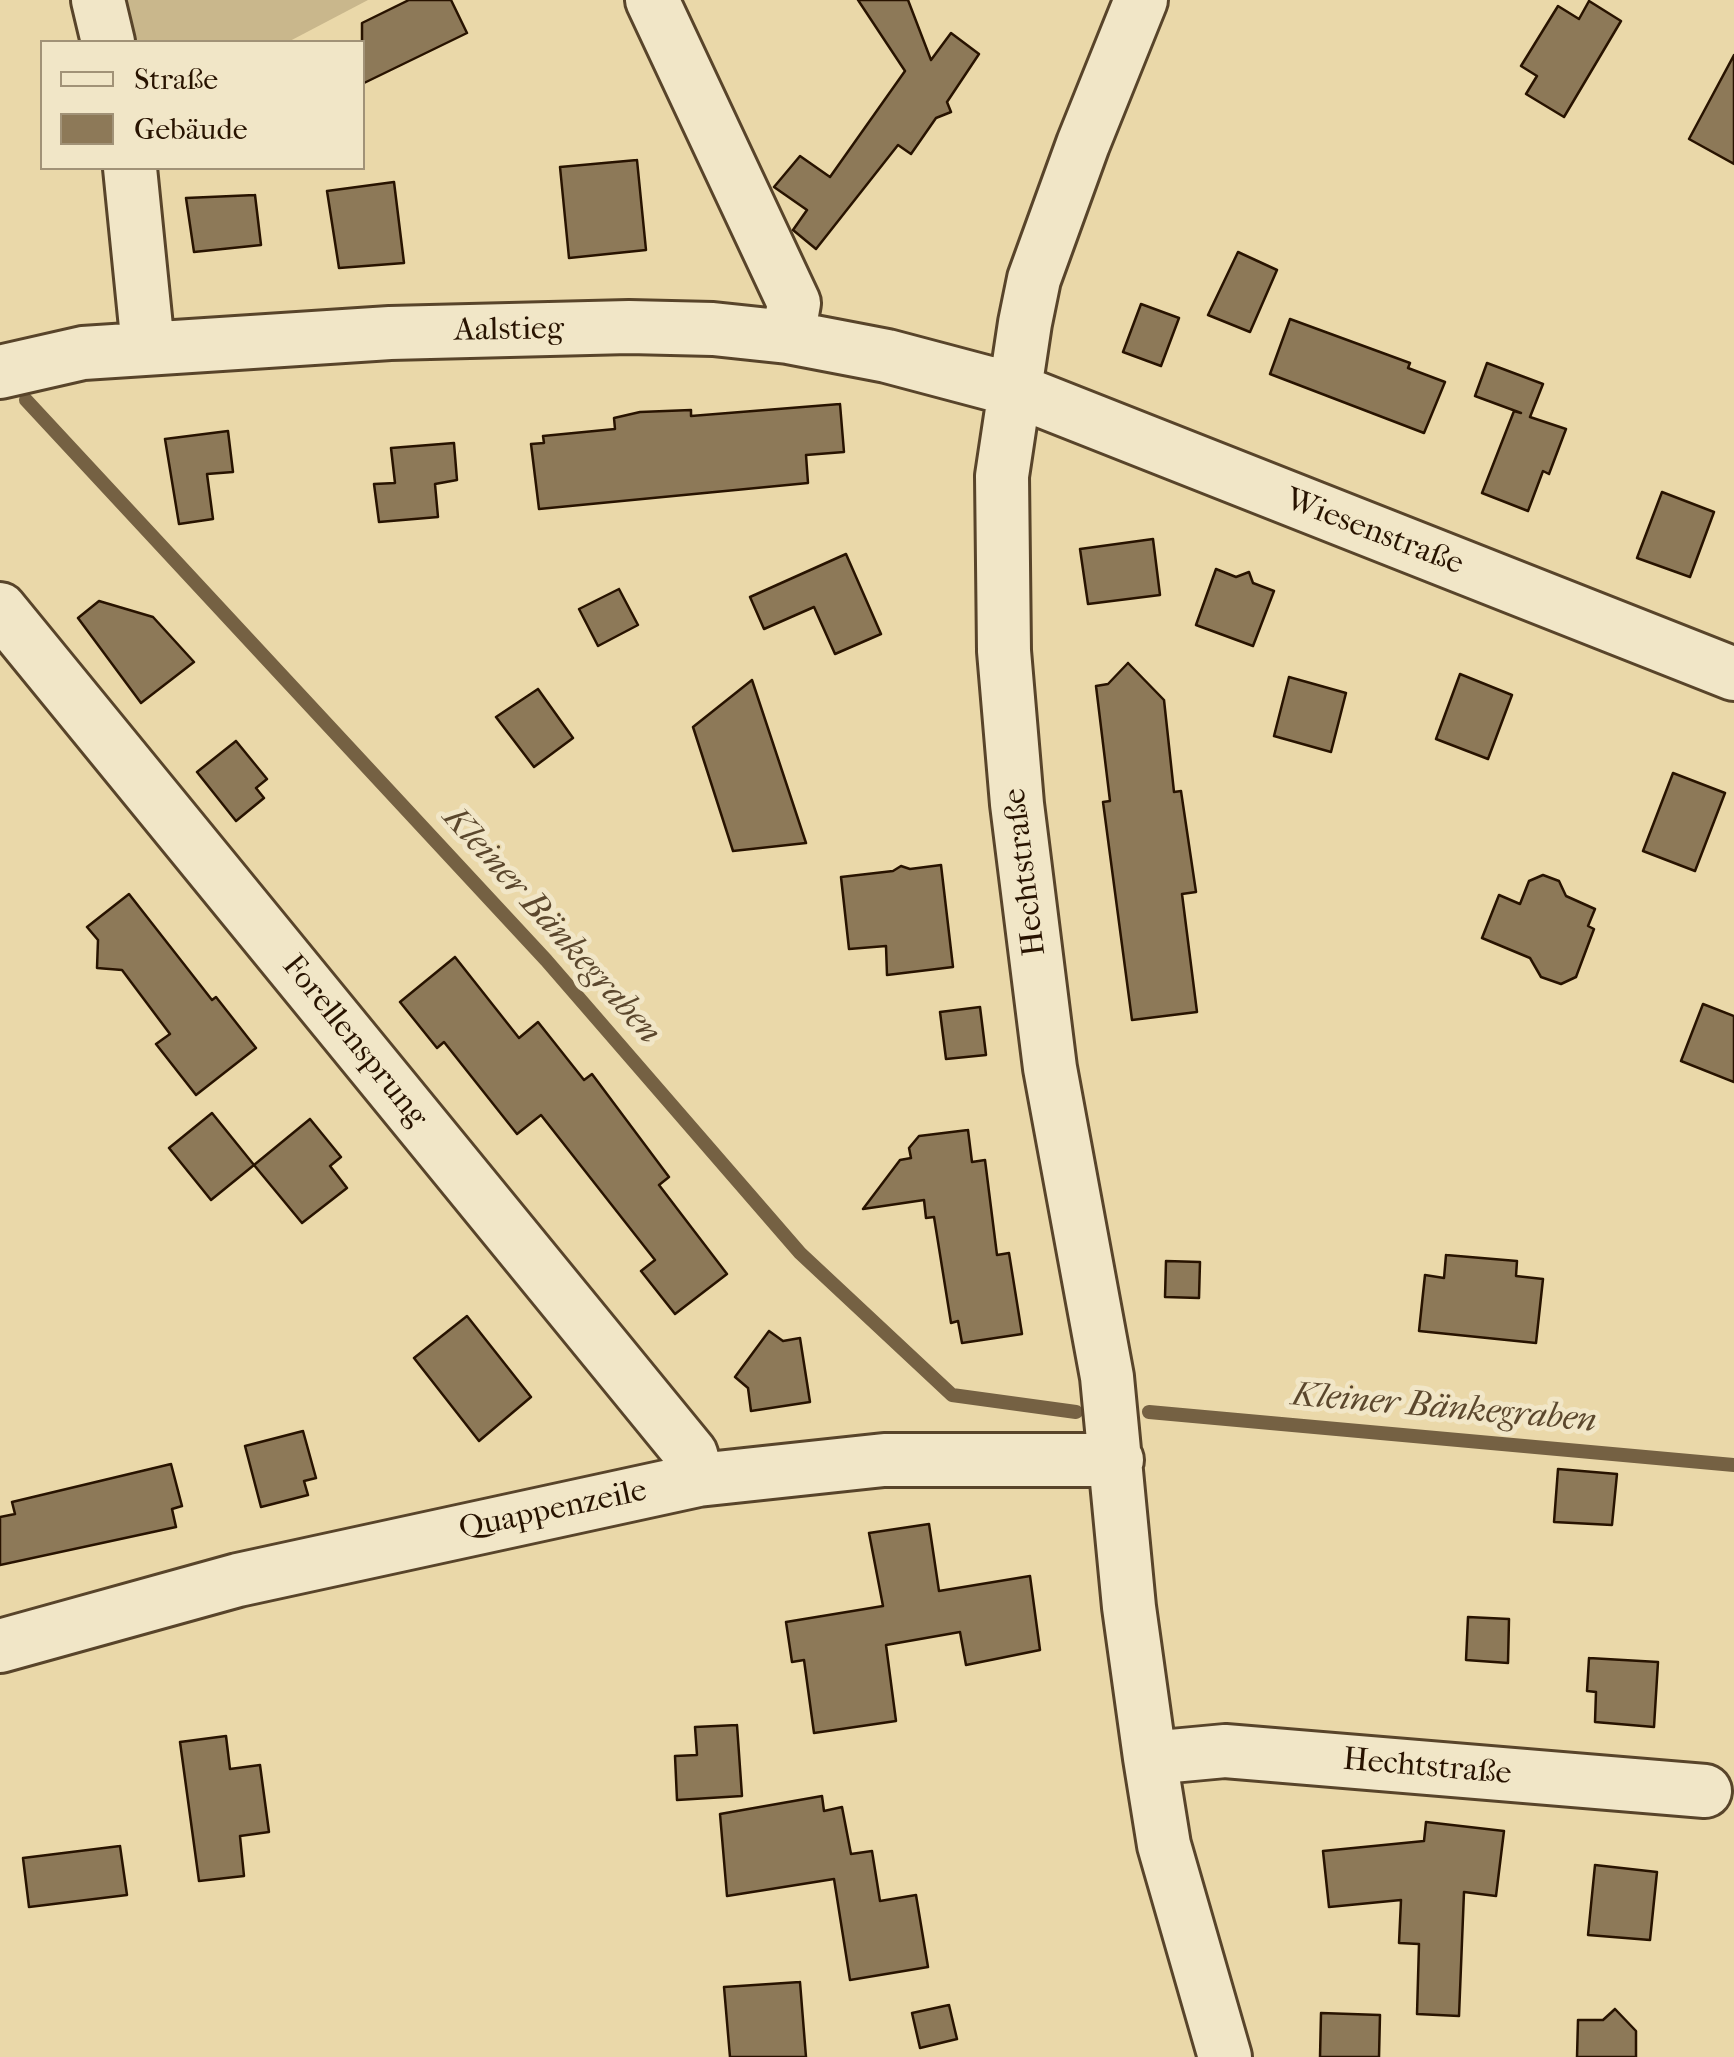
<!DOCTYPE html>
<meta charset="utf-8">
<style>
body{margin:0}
#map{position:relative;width:1734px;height:2057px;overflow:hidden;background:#ead8a9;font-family:"IM FELL French Canon",serif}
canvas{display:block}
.legend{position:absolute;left:40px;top:40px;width:325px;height:130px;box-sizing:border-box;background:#f1e6c7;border:2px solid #a19277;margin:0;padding:12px 18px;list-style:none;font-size:30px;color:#281300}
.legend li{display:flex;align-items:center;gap:20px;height:50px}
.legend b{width:50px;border:2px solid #a19277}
</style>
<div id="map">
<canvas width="1734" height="2057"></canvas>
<ul class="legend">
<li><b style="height:12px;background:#f1e6c7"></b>Straße</li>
<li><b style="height:28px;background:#8d7958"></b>Gebäude</li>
</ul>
</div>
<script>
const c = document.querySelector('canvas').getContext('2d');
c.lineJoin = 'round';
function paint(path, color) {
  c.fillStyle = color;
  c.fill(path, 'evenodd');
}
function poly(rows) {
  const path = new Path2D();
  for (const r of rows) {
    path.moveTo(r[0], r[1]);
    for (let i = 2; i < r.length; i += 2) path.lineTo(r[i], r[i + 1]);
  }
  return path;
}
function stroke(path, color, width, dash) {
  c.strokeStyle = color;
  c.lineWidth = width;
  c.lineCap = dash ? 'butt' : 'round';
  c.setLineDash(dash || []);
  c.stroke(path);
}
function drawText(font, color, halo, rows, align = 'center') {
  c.font = font + ' "IM FELL French Canon",serif';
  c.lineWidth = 10;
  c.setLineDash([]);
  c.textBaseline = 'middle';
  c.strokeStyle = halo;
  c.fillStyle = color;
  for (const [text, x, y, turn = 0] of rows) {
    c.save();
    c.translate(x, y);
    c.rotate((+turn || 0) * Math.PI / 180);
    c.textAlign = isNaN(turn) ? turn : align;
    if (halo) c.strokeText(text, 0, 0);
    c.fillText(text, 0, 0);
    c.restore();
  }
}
paint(poly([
 [122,0,368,0,288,42,131,42]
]), '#c9b78c');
stroke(poly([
 [26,400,546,960,800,1253,952,1395,1076,1412],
 [1149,1412,1734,1465]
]), '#756143', 14);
const building = poly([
 [409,0,451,0,467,33,362,84,362,23,409,0],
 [858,0,908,0,931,60,951,33,979,54,947,102,951,112,936,118,911,154,898,145,816,249,793,230,807,210,774,187,800,156,830,177,905,71,858,0],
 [1589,1,1621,21,1564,117,1526,94,1537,76,1521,66,1558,6,1579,19,1589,1],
 [1734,55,1734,164,1689,139,1734,55],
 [637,160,646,250,569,258,560,167,637,160],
 [394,182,404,263,339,268,327,191,394,182],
 [255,195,261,245,194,252,186,198,255,195],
 [1238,252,1277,270,1250,332,1208,315,1238,252],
 [1141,304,1179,318,1161,366,1123,352,1141,304],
 [1290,319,1410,363,1408,368,1445,382,1424,433,1270,374,1290,319],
 [1487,363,1543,384,1530,417,1566,429,1549,474,1543,471,1528,511,1482,493,1514,411,1521,413,1475,396,1487,363],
 [840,404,844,452,806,455,808,483,539,509,531,444,544,443,543,436,615,429,614,418,640,412,691,410,691,416,840,404],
 [228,431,233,472,207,474,213,519,179,524,165,439,228,431],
 [454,443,457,480,435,484,438,517,379,522,374,484,395,483,391,448,454,443],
 [1662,492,1714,512,1690,577,1637,558,1662,492],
 [1153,539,1160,595,1088,604,1080,549,1153,539],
 [846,554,881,634,835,654,814,607,764,629,750,597,846,554],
 [1216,569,1236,577,1249,572,1253,583,1274,591,1253,646,1196,625,1216,569],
 [619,589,638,625,598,646,579,609,619,589],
 [99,601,153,617,194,662,141,703,78,618,99,601],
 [1128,663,1164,700,1174,792,1181,791,1196,892,1182,894,1197,1012,1132,1020,1103,802,1110,801,1096,686,1108,684,1128,663],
 [1460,674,1512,695,1488,759,1436,739,1460,674],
 [1289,677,1346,693,1331,752,1274,736,1289,677],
 [752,680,806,843,733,851,693,727,752,680],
 [538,689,573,738,534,767,496,717,538,689],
 [236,741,267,779,256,788,264,798,236,821,197,772,236,741],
 [1673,773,1725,793,1695,871,1643,851,1673,773],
 [941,865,953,967,887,975,886,946,849,949,841,877,893,871,901,866,910,869,941,865],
 [1543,875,1559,881,1566,896,1595,909,1588,926,1594,929,1576,977,1561,984,1541,977,1530,958,1482,938,1499,895,1520,904,1529,881,1543,875],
 [129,894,212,1000,216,997,256,1048,196,1095,156,1044,170,1034,122,970,97,968,98,940,87,927,129,894],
 [455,957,519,1038,538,1022,584,1080,592,1074,669,1177,659,1185,727,1274,675,1314,641,1271,655,1260,541,1115,517,1134,444,1042,437,1048,400,1002,455,957],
 [1703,1004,1734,1016,1734,1082,1681,1061,1703,1004],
 [980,1007,986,1055,946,1059,940,1012,980,1007],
 [212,1113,254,1165,211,1200,169,1148,212,1113],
 [310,1119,341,1157,330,1166,347,1188,302,1223,254,1165,310,1119],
 [968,1130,972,1162,985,1160,997,1255,1009,1253,1022,1334,962,1343,958,1321,951,1323,934,1217,926,1218,924,1200,863,1209,900,1160,911,1158,909,1148,919,1136,968,1130],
 [1446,1255,1517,1261,1516,1276,1543,1279,1536,1343,1419,1331,1425,1275,1444,1278,1446,1255],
 [1166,1261,1200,1262,1199,1298,1165,1297,1166,1261],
 [467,1316,531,1397,479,1441,414,1358,467,1316],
 [769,1331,783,1341,800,1338,810,1402,751,1411,748,1388,735,1377,769,1331],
 [303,1431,316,1478,304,1481,308,1495,261,1507,245,1446,303,1431],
 [171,1464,182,1506,172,1509,176,1527,0,1565,0,1517,15,1514,12,1502,171,1464],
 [1558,1469,1617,1474,1612,1525,1554,1522,1558,1469],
 [929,1524,939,1591,1030,1576,1040,1650,966,1665,960,1632,886,1645,896,1721,814,1733,804,1660,792,1662,786,1622,883,1606,869,1533,929,1524],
 [1468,1617,1509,1619,1508,1663,1466,1660,1468,1617],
 [1589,1658,1658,1662,1654,1727,1595,1722,1596,1692,1587,1691,1589,1658],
 [737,1725,742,1796,677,1800,675,1756,697,1755,695,1727,737,1725],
 [226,1736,230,1769,260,1765,269,1832,240,1836,244,1876,199,1881,180,1742,226,1736],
 [822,1796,824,1811,842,1807,851,1854,872,1851,880,1901,916,1895,928,1967,850,1980,834,1879,727,1896,720,1814,822,1796],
 [1426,1822,1504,1831,1496,1896,1464,1892,1459,2016,1417,2014,1419,1944,1399,1943,1401,1900,1329,1907,1323,1851,1424,1841,1426,1822],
 [120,1846,127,1895,29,1907,23,1858,120,1846],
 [1595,1865,1657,1872,1650,1940,1588,1935,1595,1865],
 [800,1982,806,2057,730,2057,724,1987,800,1982],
 [949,2005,957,2039,920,2048,912,2013,949,2005],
 [1615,2009,1636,2031,1636,2057,1577,2057,1578,2020,1603,2020,1615,2009],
 [1321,2013,1380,2015,1379,2057,1320,2057,1321,2013]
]);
paint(building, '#8d7958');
stroke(building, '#281300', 2.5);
const minor = poly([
 [98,0,108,42],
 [652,0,794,303,788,337],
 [1141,0,1083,144,1034,279,1025,323,1002,476,1004,651,1017,804,1050,1068,1107,1377,1129,1607,1150,1758,1164,1845,1225,2057],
 [130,168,148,347],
 [0,372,83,353,390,333,629,327,713,329,788,337,887,356,1015,390,1734,674],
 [0,609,691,1454,698,1480],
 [0,1646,238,1580,698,1480,884,1460,1117,1460],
 [1150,1758,1225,1751,1705,1791]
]);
stroke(minor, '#58442a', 58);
stroke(minor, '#f1e6c7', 52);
drawText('32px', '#281300', '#f1e6c7', [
 ["Aalstieg",509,331,-1],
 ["Wiesenstraße",1374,533,21],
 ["Hechtstraße",1026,872,-97],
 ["Forellensprung",354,1042,51],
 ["Quappenzeile",553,1511,-12],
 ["Hechtstraße",1427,1768,5]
]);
drawText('italic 35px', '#5b472d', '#f1e6c7', [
 ["Kleiner Bänkegraben",551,926,48],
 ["Kleiner Bänkegraben",1444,1409,5]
]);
</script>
